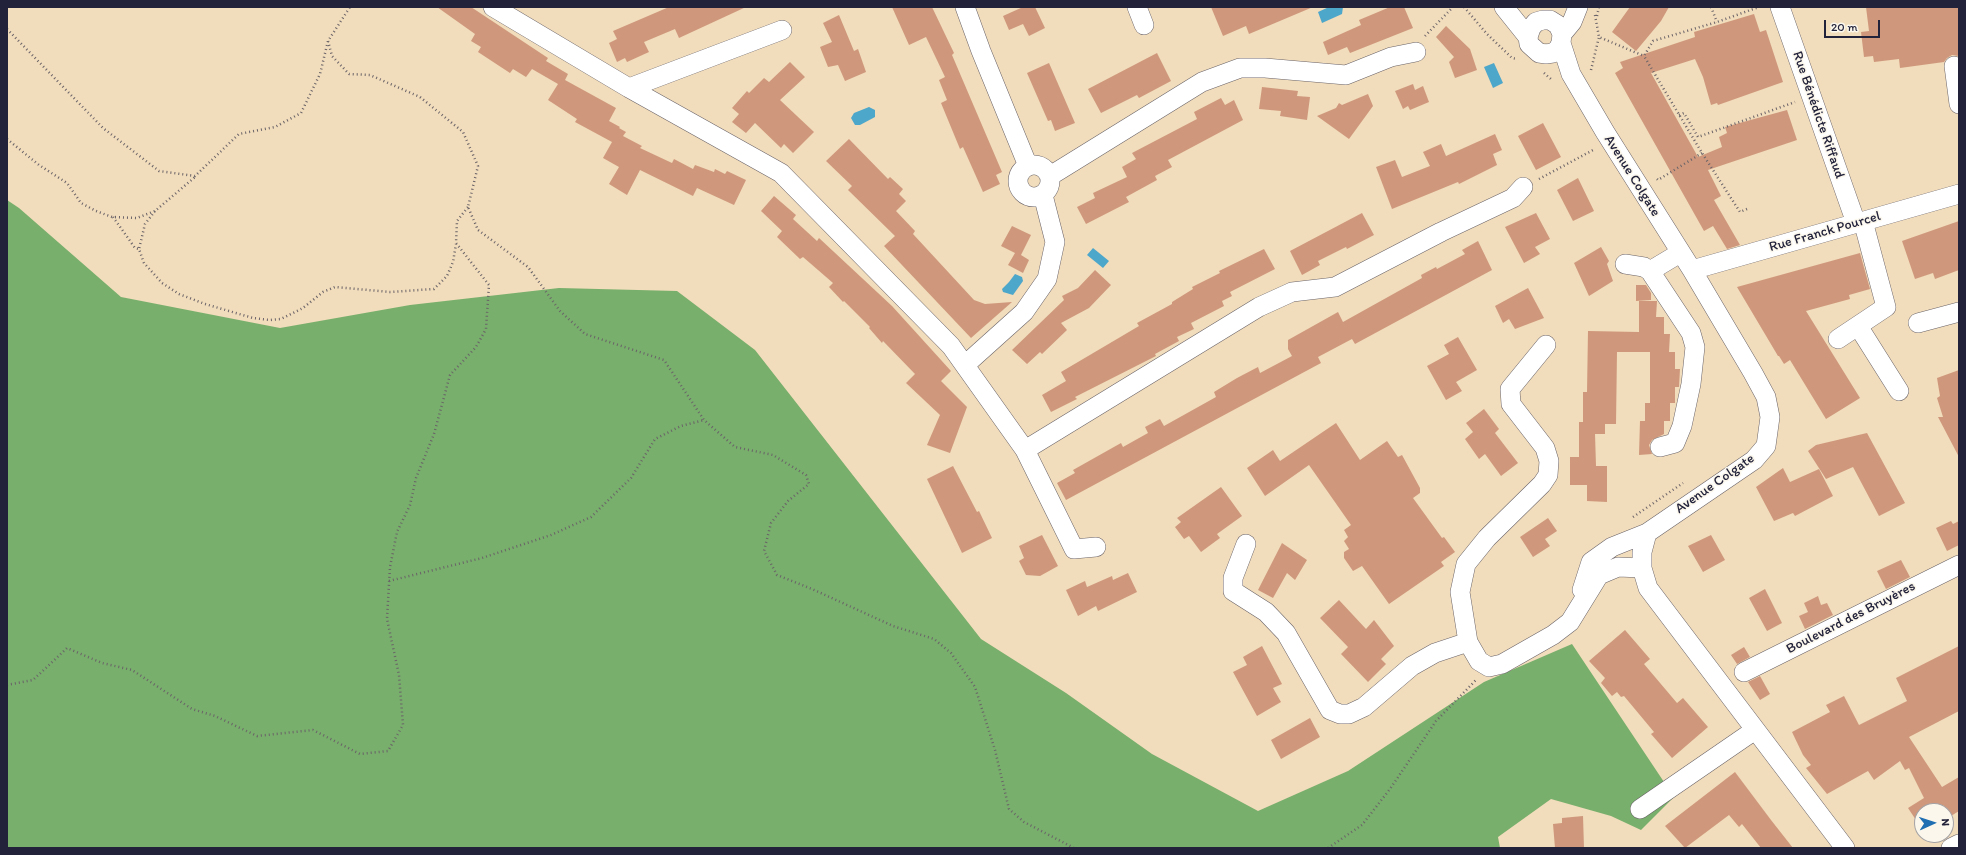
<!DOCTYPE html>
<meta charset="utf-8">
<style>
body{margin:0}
#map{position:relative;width:1966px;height:855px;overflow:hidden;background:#f1dcbb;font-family:Itim,sans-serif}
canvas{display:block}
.frame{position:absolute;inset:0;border:8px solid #22223b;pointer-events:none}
.north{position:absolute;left:1914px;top:803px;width:40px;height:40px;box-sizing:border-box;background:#fbf7ec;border:1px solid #a4a2a5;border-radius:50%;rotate:87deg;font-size:11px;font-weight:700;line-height:16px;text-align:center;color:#22223b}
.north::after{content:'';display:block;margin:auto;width:14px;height:18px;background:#1f6fb2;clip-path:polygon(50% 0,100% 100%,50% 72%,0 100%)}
.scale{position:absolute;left:1824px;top:20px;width:56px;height:18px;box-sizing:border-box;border:2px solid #22223b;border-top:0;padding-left:5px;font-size:12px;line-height:14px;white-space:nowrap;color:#22223b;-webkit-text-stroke:3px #fbf7ec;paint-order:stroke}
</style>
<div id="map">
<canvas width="1966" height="855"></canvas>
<div class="frame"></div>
<div class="north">N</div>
<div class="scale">20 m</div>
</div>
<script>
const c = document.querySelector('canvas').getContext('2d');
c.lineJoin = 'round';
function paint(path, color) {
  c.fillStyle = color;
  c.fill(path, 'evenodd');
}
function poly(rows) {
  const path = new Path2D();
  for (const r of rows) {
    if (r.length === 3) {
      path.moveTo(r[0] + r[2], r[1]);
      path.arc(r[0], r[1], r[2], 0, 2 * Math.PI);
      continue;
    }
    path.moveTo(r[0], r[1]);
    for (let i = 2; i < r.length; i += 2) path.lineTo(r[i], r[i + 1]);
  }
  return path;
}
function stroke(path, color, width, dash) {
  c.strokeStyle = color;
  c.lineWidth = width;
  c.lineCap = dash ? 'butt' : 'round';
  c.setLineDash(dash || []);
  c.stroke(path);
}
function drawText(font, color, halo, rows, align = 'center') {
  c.font = font + ' Itim,sans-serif';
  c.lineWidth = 3;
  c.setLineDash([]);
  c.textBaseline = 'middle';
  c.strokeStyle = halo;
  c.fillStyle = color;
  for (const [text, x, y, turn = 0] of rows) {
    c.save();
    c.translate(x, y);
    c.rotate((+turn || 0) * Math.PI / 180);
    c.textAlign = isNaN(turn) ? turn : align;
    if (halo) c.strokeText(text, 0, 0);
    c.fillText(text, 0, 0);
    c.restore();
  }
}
paint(poly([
 [7,200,19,208,121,297,280,328,410,305,559,288,677,291,755,350,981,639,1066,693,1152,754,1258,811,1348,771,1484,682,1572,644,1674,797,1641,830,1611,816,1551,799,1498,837,1500,848,7,848]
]), '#78af6c');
paint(poly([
 [1329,7,1343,7,1342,14,1322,23,1318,12],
 [1494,63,1503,83,1493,88,1484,67],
 [869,107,875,110,875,117,860,125,855,125,851,118,854,113],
 [1093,248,1109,261,1103,268,1087,255],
 [1015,274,1022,277,1023,281,1013,295,1003,292,1002,289,1009,282]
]), '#4da7cb');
paint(poly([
 [437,7,471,7,548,58,546,61,568,74,565,80,616,108,609,121,620,127,619,128,626,132,623,136,642,146,640,148,672,163,674,159,693,169,695,165,714,172,715,169,725,174,727,171,746,180,734,205,697,188,693,196,640,170,627,195,609,184,619,167,603,158,612,142,575,122,577,119,548,100,558,84,532,69,526,77,513,69,510,73,478,52,481,47,471,41,475,34],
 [669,7,746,7,679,38,675,29,644,42,649,52,627,62,625,58,617,62,609,43,617,39,613,31],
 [892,7,932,7,954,53,952,55,1002,172,996,175,1000,184,983,192,963,147,960,149,941,103,947,100,939,80,945,77,926,37,909,45],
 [1023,7,1035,7,1045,28,1029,36,1023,24,1009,30,1003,16],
 [1211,7,1313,7,1249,34,1246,26,1223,36],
 [1390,7,1404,7,1413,28,1350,53,1347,47,1328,55,1323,42,1361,25,1359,20],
 [1630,7,1669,7,1661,21,1636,51,1612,32],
 [1866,7,1959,7,1959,56,1952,55,1947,58,1944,62,1900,68,1899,59,1874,62,1873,56,1864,57,1861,32,1869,31],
 [1754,14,1760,32,1766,30,1783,82,1718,105,1717,103,1711,105,1703,77,1695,59,1651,73,1698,157,1722,147,1719,137,1727,133,1725,127,1787,110,1797,140,1708,170,1721,196,1714,200,1740,245,1727,249,1713,226,1704,231,1615,73,1623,68,1620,62,1695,37,1694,32],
 [839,15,854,51,858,49,866,72,845,81,838,65,828,67,820,47,832,42,823,23],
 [1446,26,1470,49,1477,70,1455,78,1449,62,1454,57,1436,37],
 [1157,53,1171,81,1139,98,1137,95,1101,113,1088,89],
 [790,62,805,77,780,100,814,132,793,153,784,144,781,148,755,123,746,133,732,122,739,114,732,108,747,91,749,93,764,78,769,82],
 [1049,63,1075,123,1055,131,1051,120,1048,121,1027,73],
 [1413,84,1415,90,1423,86,1429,102,1410,110,1408,106,1403,109,1395,91],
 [1262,87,1298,91,1297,96,1310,97,1307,120,1280,116,1281,111,1259,109],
 [1368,94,1373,106,1349,139,1317,116,1336,108,1339,103,1342,105],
 [1221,98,1225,105,1234,100,1243,120,1168,160,1172,167,1155,176,1157,180,1126,197,1129,202,1086,224,1077,207,1095,198,1093,193,1127,177,1122,167,1136,159,1132,153,1197,119,1194,112],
 [1543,123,1561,157,1536,170,1518,136],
 [1495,134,1502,150,1493,154,1497,165,1459,184,1458,182,1392,209,1376,167,1395,160,1402,177,1430,166,1423,152,1441,144,1446,156],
 [849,139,888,179,890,177,903,189,899,194,906,201,896,211,915,231,913,234,974,300,985,304,1012,302,971,338,884,246,895,236,848,190,852,186,826,161],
 [1578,178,1594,211,1573,221,1557,190],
 [774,196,796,215,793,219,817,241,819,238,892,306,951,371,941,381,967,407,950,453,927,445,940,415,906,383,915,374,883,341,882,343,869,328,870,327,844,301,843,302,829,287,833,283,803,257,800,259,777,237,782,231,761,211],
 [1362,213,1374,235,1347,249,1346,247,1318,261,1320,265,1302,275,1290,251],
 [1536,213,1550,239,1535,247,1540,254,1524,263,1505,227],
 [1959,221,1959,270,1935,279,1933,273,1915,279,1902,241],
 [1012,226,1031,235,1021,255,1029,260,1023,273,1008,265,1015,253,1001,246],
 [1478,241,1492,270,1355,344,1352,339,1318,357,1321,363,1066,500,1057,483,1075,473,1073,470,1121,443,1123,447,1148,433,1145,427,1160,419,1164,426,1216,397,1214,392,1237,378,1258,367,1260,373,1292,356,1288,349,1288,340,1338,312,1343,322,1422,278,1421,275,1436,267,1437,269,1465,254,1462,250],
 [1601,247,1609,261,1607,264,1613,281,1589,296,1574,263],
 [1264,249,1275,269,1230,292,1232,296,1222,301,1224,306,1191,323,1194,329,1177,337,1179,341,1155,354,1156,356,1075,397,1077,399,1051,412,1042,395,1066,381,1061,372,1139,326,1137,323,1172,304,1172,302,1193,289,1192,287,1220,273,1219,271],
 [1860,253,1870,289,1849,295,1850,299,1806,311,1860,398,1826,419,1790,360,1784,364,1779,356,1778,356,1737,287],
 [1095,270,1111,285,1089,308,1061,323,1067,330,1042,354,1040,352,1027,364,1012,350,1064,300,1062,296,1078,288],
 [1636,285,1646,285,1651,293,1651,300,1636,301],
 [1528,288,1544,318,1515,329,1509,319,1503,323,1495,306],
 [1639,301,1657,301,1656,317,1664,317,1664,334,1670,334,1669,352,1675,352,1675,369,1680,369,1679,387,1675,387,1675,403,1670,403,1670,421,1664,421,1664,434,1652,440,1649,445,1652,454,1639,455,1640,421,1645,421,1645,403,1650,403,1650,352,1617,352,1616,424,1605,424,1605,434,1595,434,1596,466,1607,466,1607,502,1587,501,1587,485,1570,485,1570,457,1579,457,1579,422,1583,422,1583,392,1587,392,1588,331,1639,332],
 [1458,337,1477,370,1456,382,1462,391,1446,400,1427,366,1449,354,1444,345],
 [1959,370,1959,457,1938,417,1943,417,1937,398,1940,396,1937,378],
 [1484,409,1499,429,1495,433,1518,463,1501,476,1485,454,1479,459,1465,439,1473,432,1466,423],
 [1336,423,1360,460,1387,441,1398,457,1402,455,1420,488,1420,493,1413,498,1442,538,1444,537,1455,552,1441,562,1444,566,1389,604,1362,566,1353,571,1344,558,1344,552,1349,549,1344,541,1348,537,1344,530,1351,525,1309,465,1265,496,1247,468,1273,450,1280,461],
 [1867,433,1905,503,1879,516,1853,467,1826,479,1808,451,1816,445],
 [953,466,977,512,979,511,992,538,962,553,927,479],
 [1783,468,1790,482,1819,469,1833,496,1795,516,1793,513,1774,521,1756,487],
 [1221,487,1242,516,1217,534,1220,538,1201,552,1189,536,1184,539,1175,527,1181,522,1177,518],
 [1548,518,1557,531,1545,539,1550,546,1533,557,1520,537],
 [1951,521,1953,524,1959,521,1959,545,1947,551,1936,528],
 [1042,535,1058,566,1040,576,1026,575,1019,561,1024,558,1019,546],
 [1711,535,1725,560,1703,572,1688,546],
 [1282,543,1307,560,1295,580,1287,573,1273,598,1258,590],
 [1901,560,1910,577,1886,589,1877,571],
 [1128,573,1137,592,1098,611,1096,606,1078,616,1066,590,1085,581,1087,587,1112,576,1113,580],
 [1765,589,1782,623,1767,631,1749,598],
 [1818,596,1821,605,1827,603,1833,615,1805,629,1799,616,1808,612,1804,603],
 [1339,600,1366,629,1374,620,1394,646,1381,659,1386,664,1368,682,1341,654,1348,647,1320,618],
 [1625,630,1650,659,1644,664,1677,703,1683,698,1708,727,1672,758,1651,734,1654,732,1624,696,1621,697,1617,692,1612,696,1601,683,1605,678,1589,661],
 [1262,646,1282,684,1273,688,1281,702,1257,716,1233,672,1247,665,1243,657],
 [1959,646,1959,711,1909,737,1942,787,1959,777,1959,811,1946,819,1946,811,1922,811,1922,829,1908,808,1924,798,1909,768,1905,770,1900,761,1874,780,1868,771,1827,794,1806,768,1811,765,1803,755,1792,732,1830,712,1826,705,1844,696,1859,725,1907,701,1896,678],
 [1744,647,1750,657,1737,664,1731,655],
 [1760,676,1770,694,1760,700,1748,682],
 [1310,718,1320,737,1281,759,1271,740],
 [1735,772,1771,820,1793,848,1761,848,1742,824,1739,827,1729,815,1685,848,1665,826],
 [1583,816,1584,848,1555,848,1553,824,1562,823,1562,818]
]), '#cf987c');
const minor = poly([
 [493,7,629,88,781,173,951,346,1025,450,1074,549,1096,547],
 [965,7,981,51,1028,166],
 [1137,7,1144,25],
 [1504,7,1528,37],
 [1780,7,1856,223],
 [1562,34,1572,22,1578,7],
 [1561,43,1558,49,1553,53,1546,54,1539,53,1529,44,1528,37,1531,28,1536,22,1543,20,1550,20,1558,25,1562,34,1561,43,1571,74,1605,132,1692,270,1753,373,1766,397,1770,417,1766,446,1754,460,1647,533,1642,552,1642,568,1648,588,1845,848],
 [1954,66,1959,104],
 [629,88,782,30],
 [1034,181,16],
 [1050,176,1202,82,1240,68,1265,68,1346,75,1391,57,1416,52],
 [1625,264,1644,267,1650,271],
 [1692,270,1959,194],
 [1918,323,1959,312],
 [1858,326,1899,391],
 [1838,339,1886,307,1863,221],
 [1546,345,1510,389,1511,404,1545,448,1549,461,1548,475,1542,484,1487,538,1466,564,1460,592,1468,642,1479,661,1489,667,1502,664,1553,635,1570,622,1599,575,1618,567,1642,568],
 [965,365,1024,312,1047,279,1055,242,1043,195],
 [1660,447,1675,443,1682,426,1691,384,1695,347,1691,333,1650,271,1680,253],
 [1025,450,1259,307,1292,292,1335,287,1441,232,1513,198,1523,187],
 [1246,544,1233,578,1233,591,1266,612,1286,633,1330,710,1340,714,1349,714,1364,707,1412,666,1435,653,1468,642],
 [1582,590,1591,562,1612,547,1647,533],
 [1744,672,1959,565],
 [1640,809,1755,730],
 [1951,848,1959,844]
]);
stroke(minor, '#6a6368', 20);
stroke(poly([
 [1464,7,1487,34,1512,58,1517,59],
 [1711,7,1717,22],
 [1595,15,1599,37,1644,56],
 [1597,16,1599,7],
 [7,29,103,128,159,171,195,176,239,134,275,127,301,113,320,74,328,41,350,7],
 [1425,36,1453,7],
 [328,41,332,56,349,74,370,75,420,97,463,132,478,166,468,207,478,230,528,267,560,311,585,334,664,360,704,420,735,447,773,455,806,475,809,484,788,501,771,523,764,551,777,575,812,589,893,626,934,639,951,653,975,687,995,750,1009,809,1024,822,1074,848],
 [1591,70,1599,37],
 [1544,73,1552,80],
 [1679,115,1684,113,1698,137,1795,102],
 [7,139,39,165,67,183,81,203,96,211,112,217,137,218,155,211,195,177],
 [1539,179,1595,149],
 [1657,179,1658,180,1702,153],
 [1747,209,1740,212,1702,153,1644,56,1653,41,1717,22,1759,7],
 [155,211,145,224,139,249,144,263,162,283,179,294,205,304,253,318,270,320,281,319,303,308,323,292,335,287,390,292,434,289,447,276,453,262,456,244],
 [113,217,135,248,139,249],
 [1633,517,1683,483],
 [389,581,482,558,551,535,591,517,631,478,655,439,681,426,704,420],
 [7,685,33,680,67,648,102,663,132,670,192,709,215,716,257,736,313,730,360,754,388,751,403,725,399,675,387,619,390,567,397,532,410,505,416,478,434,434,450,375,476,347,486,329,489,285,456,243,457,221,468,207],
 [1328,848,1362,825,1390,789,1436,721,1476,680]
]), '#6a6368', 2.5, [1, 3]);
stroke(minor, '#fff', 19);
drawText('14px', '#22223b', '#fbf7ec', [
 ["Rue Bénédicte Riffaud",1818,115,71],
 ["Avenue Colgate",1632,176,58],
 ["Rue Franck Pourcel",1825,232,-16],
 ["Avenue Colgate",1715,484,-35],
 ["Boulevard des Bruyères",1851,618,-27]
]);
</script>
